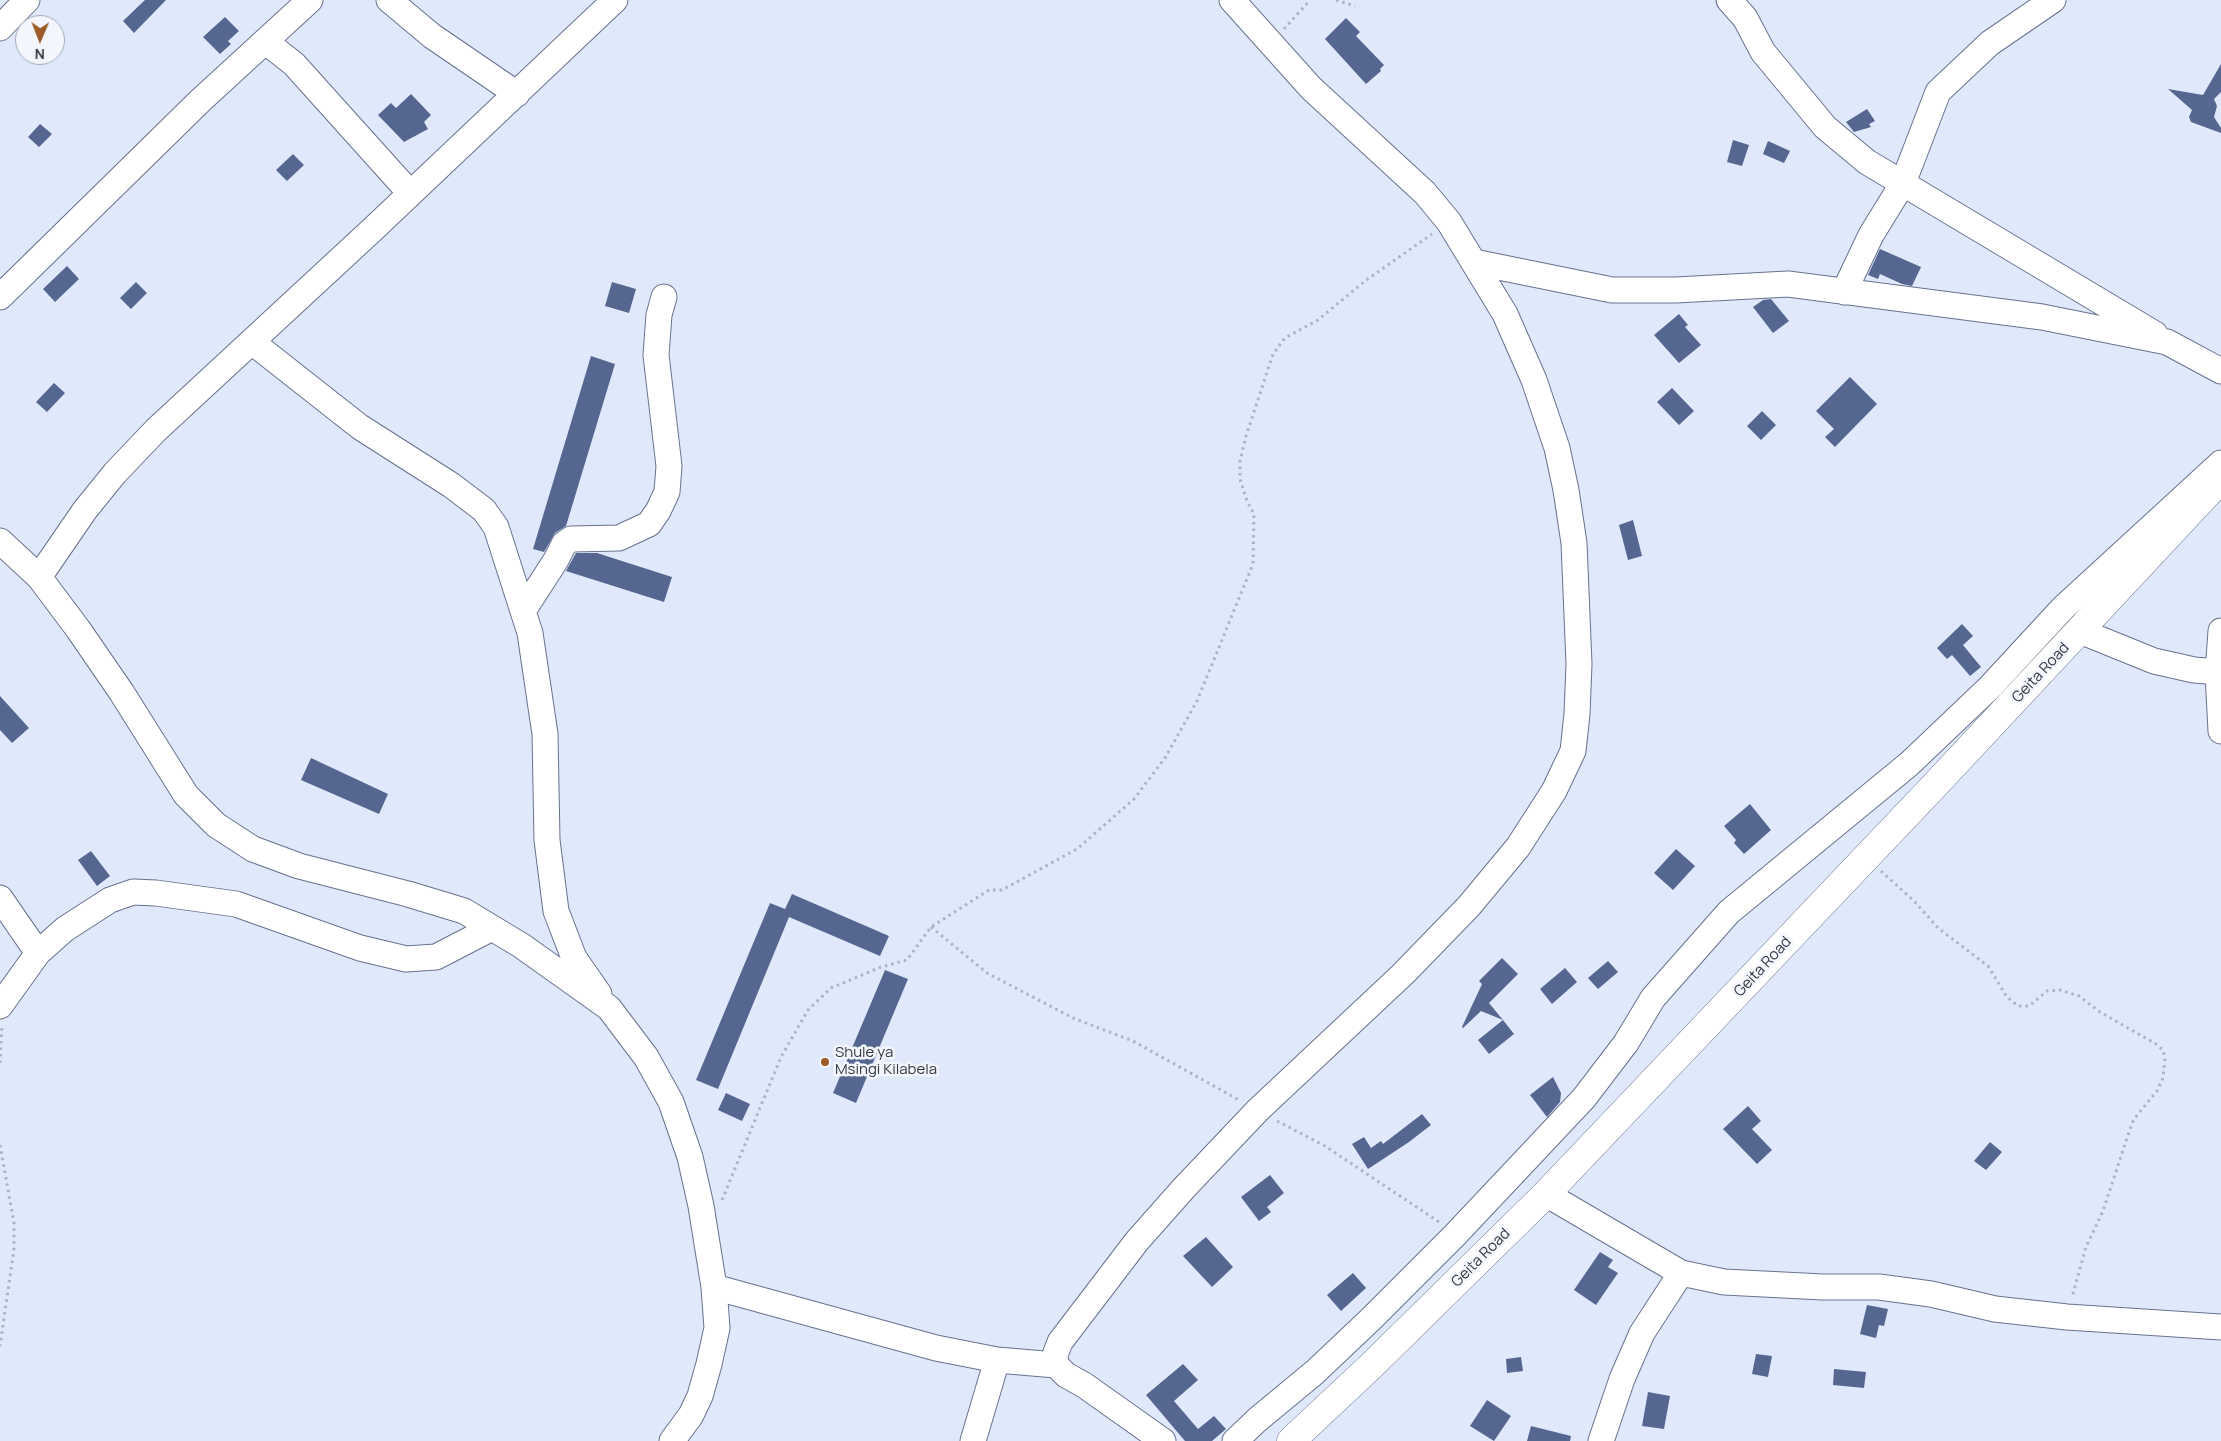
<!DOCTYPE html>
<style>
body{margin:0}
#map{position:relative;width:2221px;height:1441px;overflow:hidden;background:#e0e9fc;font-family:Manrope,sans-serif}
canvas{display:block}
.north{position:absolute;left:15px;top:15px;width:50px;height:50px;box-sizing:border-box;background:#f3f6fc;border:1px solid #a6aab2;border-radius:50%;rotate:181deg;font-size:14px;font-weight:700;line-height:20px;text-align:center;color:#323844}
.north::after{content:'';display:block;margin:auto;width:18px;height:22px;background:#9d5b27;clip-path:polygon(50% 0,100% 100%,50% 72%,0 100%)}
</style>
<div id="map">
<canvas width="2221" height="1441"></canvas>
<div class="north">N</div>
</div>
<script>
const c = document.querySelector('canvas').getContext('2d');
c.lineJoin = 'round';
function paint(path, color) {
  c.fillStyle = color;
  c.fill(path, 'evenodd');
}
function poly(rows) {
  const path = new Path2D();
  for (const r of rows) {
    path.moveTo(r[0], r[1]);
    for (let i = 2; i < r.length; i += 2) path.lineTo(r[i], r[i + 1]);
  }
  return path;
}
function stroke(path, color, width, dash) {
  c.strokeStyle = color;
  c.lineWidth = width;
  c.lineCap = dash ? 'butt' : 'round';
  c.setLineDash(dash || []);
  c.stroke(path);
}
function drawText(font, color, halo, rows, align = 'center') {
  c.font = font + ' Manrope,sans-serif';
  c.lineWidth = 5;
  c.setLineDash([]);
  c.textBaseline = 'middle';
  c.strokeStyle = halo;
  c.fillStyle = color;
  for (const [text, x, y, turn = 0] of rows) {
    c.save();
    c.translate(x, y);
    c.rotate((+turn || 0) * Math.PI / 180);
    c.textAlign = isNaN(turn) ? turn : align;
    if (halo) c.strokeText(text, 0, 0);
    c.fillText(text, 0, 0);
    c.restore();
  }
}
paint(poly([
 [145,0,166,0,134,33,123,21],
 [225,17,239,31,228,41,231,44,220,54,203,37],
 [1346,18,1360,32,1356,36,1384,65,1380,69,1381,71,1366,84,1325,39],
 [2221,64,2221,92,2214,99,2217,106,2214,117,2221,128,2221,133,2191,122,2189,117,2192,110,2168,89,2203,95],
 [411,94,431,115,424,122,428,129,404,142,378,115,391,103,396,108],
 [1867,109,1875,121,1869,124,1871,127,1854,132,1846,122],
 [40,124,52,134,39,147,28,137],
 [1733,140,1749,145,1742,166,1727,162],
 [1768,141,1790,151,1784,163,1763,154],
 [293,154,304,165,287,181,276,170],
 [1880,249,1921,267,1912,286,1902,284,1880,274,1878,279,1868,275],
 [67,266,79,279,55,302,43,289],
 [136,282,147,293,131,309,120,298],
 [612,282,636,289,629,313,605,306],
 [1771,299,1789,321,1773,333,1753,307,1763,300],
 [1679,314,1688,325,1685,327,1701,345,1679,363,1654,335],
 [591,356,615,364,566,526,555,533,544,552,533,549],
 [1850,377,1877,404,1835,447,1825,437,1834,429,1816,411],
 [54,383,65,393,47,412,36,402],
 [1672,388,1694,411,1679,425,1657,402],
 [1762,411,1776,425,1761,440,1747,426],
 [1633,520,1642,556,1628,560,1619,525],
 [576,553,597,553,672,577,664,602,566,571],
 [1962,624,1973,636,1963,645,1981,667,1970,676,1952,655,1947,659,1937,648],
 [0,696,29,728,12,743,0,730],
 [311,758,388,794,379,814,301,780],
 [1750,804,1771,830,1744,854,1734,843,1736,840,1724,826],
 [1676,849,1695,866,1673,890,1654,873],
 [91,851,110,876,97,886,78,860],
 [792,894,889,936,880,956,789,917,718,1089,696,1080,770,903,785,909],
 [1502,958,1518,974,1489,1003,1503,1020,1481,1011,1463,1028,1462,1027,1482,984,1479,981],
 [1608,961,1618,972,1598,989,1588,978],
 [1565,968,1577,982,1552,1004,1540,989],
 [885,970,908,979,856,1103,833,1093],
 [1503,1020,1514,1034,1489,1054,1478,1040],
 [1553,1077,1561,1093,1560,1102,1547,1117,1530,1095],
 [726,1093,750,1104,742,1121,718,1110],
 [1748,1106,1761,1121,1752,1129,1772,1150,1757,1164,1723,1129],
 [1422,1114,1431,1125,1409,1142,1368,1169,1352,1144,1364,1137,1371,1148,1381,1141,1383,1144],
 [1990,1142,2002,1152,1986,1170,1974,1161],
 [1270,1175,1284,1193,1267,1207,1271,1212,1259,1221,1241,1197],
 [1206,1237,1233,1267,1212,1287,1183,1256],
 [1600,1252,1613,1260,1608,1267,1618,1273,1596,1305,1574,1290],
 [1353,1273,1366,1288,1341,1311,1327,1295],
 [1867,1305,1888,1309,1884,1326,1879,1325,1876,1338,1860,1334],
 [1756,1354,1772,1356,1768,1377,1752,1374],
 [1521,1357,1523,1371,1507,1373,1506,1359],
 [1183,1364,1198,1380,1174,1401,1198,1429,1214,1416,1226,1429,1212,1441,1185,1441,1146,1395],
 [1834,1369,1866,1372,1864,1388,1833,1385],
 [1648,1392,1670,1396,1664,1429,1642,1426],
 [1487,1400,1511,1416,1494,1441,1470,1426],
 [1531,1426,1571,1436,1570,1441,1527,1441]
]), '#556790');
const minor = poly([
 [389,0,432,36,517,94],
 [1729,0,1745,18,1763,52,1825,127,1867,162,2155,334],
 [0,28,27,0],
 [266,42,294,64,410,193],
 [1474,262,1612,290,1676,290,1788,284,2042,317,2167,342,2221,371],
 [1844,292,1871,235,1903,183,1938,92,1990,43,2053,0],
 [0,297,201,100,310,0],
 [252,342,360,427,451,485,484,510,496,527,530,633,545,734,547,840,556,911,574,958,599,994],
 [0,541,39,577,78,629,122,693,186,795,216,825,253,849,299,866,408,894,464,911,522,946,609,1008,646,1057,671,1102,690,1157,701,1206,714,1287,717,1328,709,1364,700,1396,691,1415,672,1441],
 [39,577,85,510,115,473,156,430,372,230,615,0],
 [523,611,556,560,564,544,571,539,619,538,649,524,658,511,667,492,669,466,656,355,659,315,664,297],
 [2080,631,2154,661,2194,670,2221,672],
 [2221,631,2218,673,2221,731],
 [0,898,38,953],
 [0,1006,38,953,65,929,110,900,133,892,156,893,236,904,360,948,406,959,436,957,492,928],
 [1546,1194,1681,1273,1724,1282,1823,1287,1879,1287,1931,1294,1995,1309,2067,1317,2221,1327],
 [714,1287,936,1348,997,1360,1056,1365],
 [973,1441,997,1360],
 [1163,1441,1084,1385,1066,1375,1056,1365,1055,1355,1060,1342,1137,1241,1184,1188,1258,1110,1403,974,1469,906,1518,847,1554,791,1573,751,1577,714,1579,664,1574,543,1566,490,1557,448,1534,380,1505,314,1449,222,1425,193,1311,88,1232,0],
 [1235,1441,1257,1420,1315,1372,1371,1319,1455,1235,1537,1148,1584,1098,1626,1043,1653,998,1729,912,1909,764,1990,687,2063,608,2221,463],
 [1601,1441,1622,1379,1642,1333,1681,1273]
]);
const highway = poly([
 [1291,1441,1371,1366,1546,1194,1935,785,2221,479]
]);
stroke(minor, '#66728e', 27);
stroke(highway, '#66728e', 29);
stroke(poly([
 [1336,0,1355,6],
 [1284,29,1310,0],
 [1881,871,1915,902,1938,928,1988,966,2007,997,2018,1006,2029,1006,2047,991,2060,990,2079,996,2100,1012,2156,1044,2163,1050,2165,1058,2163,1078,2157,1091,2134,1119,2129,1132,2103,1211,2086,1247,2072,1297],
 [931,927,987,973,1073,1018,1133,1041,1239,1100],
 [0,1063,2,1025],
 [1277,1121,1325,1146,1439,1222],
 [0,1145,14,1223,14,1249,0,1346],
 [722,1200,781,1057,808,1010,831,988,881,967,907,960,931,927,989,890,1002,890,1077,849,1134,799,1165,758,1197,701,1253,564,1254,514,1247,501,1240,479,1240,461,1246,436,1273,354,1285,338,1318,320,1365,281,1432,234]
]), '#abb3c4', 3, [2.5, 4]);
stroke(minor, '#fff', 25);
stroke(highway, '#fff', 28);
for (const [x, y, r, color] of [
 [825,1062,5,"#9d5b27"]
]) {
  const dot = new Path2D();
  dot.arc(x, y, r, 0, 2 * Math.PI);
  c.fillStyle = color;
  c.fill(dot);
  stroke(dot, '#f3f6fc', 2);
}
drawText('15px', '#323844', '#f3f6fc', [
 ["Geita Road",2041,673,-47],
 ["Geita Road",1763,967,-47],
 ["Geita Road",1481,1258,-45]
]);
drawText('15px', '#323844', '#f3f6fc', [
 ["Shule ya",835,1053],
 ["Msingi Kilabela",835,1070]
], 'left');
</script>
